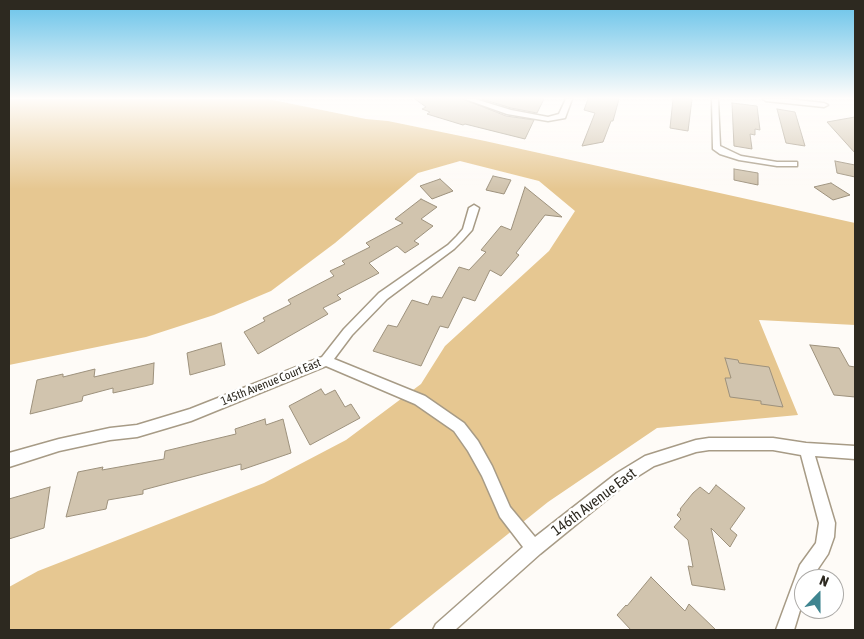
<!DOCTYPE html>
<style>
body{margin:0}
#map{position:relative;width:864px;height:639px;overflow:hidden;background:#fefbf7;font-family:"Asap Condensed",sans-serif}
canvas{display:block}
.frame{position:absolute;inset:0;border:10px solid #2d2920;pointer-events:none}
.north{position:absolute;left:794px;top:569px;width:50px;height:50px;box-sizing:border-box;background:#fff;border:1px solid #aba9a6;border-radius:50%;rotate:22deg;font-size:14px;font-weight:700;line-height:20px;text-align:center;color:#2d2920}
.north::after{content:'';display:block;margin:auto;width:18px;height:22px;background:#3f8590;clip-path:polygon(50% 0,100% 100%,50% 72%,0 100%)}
</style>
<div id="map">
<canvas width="864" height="639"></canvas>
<div class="frame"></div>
<div class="north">N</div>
</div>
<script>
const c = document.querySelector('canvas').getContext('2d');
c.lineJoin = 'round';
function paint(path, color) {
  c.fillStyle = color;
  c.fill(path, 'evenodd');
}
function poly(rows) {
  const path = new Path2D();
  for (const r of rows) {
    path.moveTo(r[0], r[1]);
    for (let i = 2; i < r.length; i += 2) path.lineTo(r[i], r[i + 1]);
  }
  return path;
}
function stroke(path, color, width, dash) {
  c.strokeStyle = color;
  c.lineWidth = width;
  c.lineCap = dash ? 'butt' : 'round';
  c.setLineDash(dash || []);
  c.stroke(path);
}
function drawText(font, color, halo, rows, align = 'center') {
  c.font = font + ' "Asap Condensed",sans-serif';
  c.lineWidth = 5;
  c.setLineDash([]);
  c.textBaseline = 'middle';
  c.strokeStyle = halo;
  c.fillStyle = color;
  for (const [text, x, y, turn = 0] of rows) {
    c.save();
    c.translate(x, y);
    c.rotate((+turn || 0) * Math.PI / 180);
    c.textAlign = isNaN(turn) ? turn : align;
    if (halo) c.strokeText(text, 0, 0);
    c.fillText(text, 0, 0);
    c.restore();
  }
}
paint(poly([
 [9,99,268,99,366,119,388,121,485,141,855,223,855,325,759,320,798,415,657,428,548,502,388,630,9,630,9,587,38,571,264,483,346,440,421,384,445,346,549,251,575,211,539,181,460,161,418,173,335,243,271,291,214,315,146,337,9,365]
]), '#e6c791');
const building = poly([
 [415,99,463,99,506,116,534,120,525,139,465,124,463,125,427,114,430,112,422,109,426,107,415,99],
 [482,99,544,99,537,113,511,108,482,99],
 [588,99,619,99,613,121,611,121,603,142,582,146,595,113,584,110,588,99],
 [673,99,692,99,688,131,670,128,673,99],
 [732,103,757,106,760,130,755,129,755,135,750,134,752,149,734,146,732,103],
 [777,109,795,112,805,146,786,143,777,109],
 [855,117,855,153,827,122,855,117],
 [835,161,855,165,855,177,837,173,835,161],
 [734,169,758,173,758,185,734,180,734,169],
 [493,176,511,180,504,194,486,190,493,176],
 [440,179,453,191,432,199,420,186,440,179],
 [831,183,850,195,833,200,814,187,831,183],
 [525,187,562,217,545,215,516,253,519,255,501,276,490,270,475,301,463,297,448,328,440,326,421,366,373,351,388,325,397,327,412,300,428,305,432,296,442,298,459,267,469,270,486,252,481,250,501,226,511,230,525,187],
 [421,199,437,207,421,219,433,226,414,241,419,244,405,253,397,246,369,263,379,273,337,295,341,299,323,308,328,314,258,354,244,332,265,321,263,318,291,304,288,300,334,276,330,271,345,264,342,261,370,247,366,243,403,223,395,219,421,199],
 [221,343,225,365,190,375,187,353,221,343],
 [810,345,839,348,849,366,855,367,855,397,834,395,810,345],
 [725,358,738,360,739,363,769,367,783,407,761,404,761,401,730,397,725,378,731,378,725,358],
 [154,363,153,384,113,393,113,388,83,396,82,401,30,414,37,380,63,374,63,377,95,369,94,377,154,363],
 [321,389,325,395,335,390,345,407,351,404,360,418,310,445,289,406,321,389],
 [265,419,266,425,283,419,291,453,241,470,241,464,143,490,143,494,108,500,106,509,66,517,78,472,103,467,102,470,164,459,165,451,236,434,235,429,265,419],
 [716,485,745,508,730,529,737,535,730,547,711,528,725,590,692,585,688,566,693,567,688,540,674,527,681,519,677,515,681,510,680,509,693,493,700,487,709,494,716,485],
 [50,487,44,528,9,539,9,499,50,487],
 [651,577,685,611,689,604,716,630,631,630,617,615,626,605,627,606,651,577]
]);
paint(building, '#d1c4ae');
stroke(building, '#9d917c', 1);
const minor = poly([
 [465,99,475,99,511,110,548,117,559,114,566,99,572,99,565,118,548,121,507,114,465,99],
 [712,99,718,99,720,146,741,156,777,162,797,162,797,166,777,166,739,160,720,154,713,149,712,99],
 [763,99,787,99,824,103,828,105,824,107,766,101,763,99],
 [474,205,479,208,472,230,463,240,454,249,387,299,352,335,334,359,425,396,464,423,478,441,492,466,510,507,535,537,617,473,645,456,696,440,709,438,773,438,806,443,855,446,855,459,815,456,835,523,834,537,828,554,811,579,804,579,804,597,794,630,776,630,800,565,816,543,819,523,801,455,773,450,709,450,696,452,654,466,627,483,540,554,455,630,433,630,436,624,523,547,500,517,482,476,468,451,454,431,415,404,326,366,191,421,137,437,110,440,59,451,9,467,9,453,59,439,110,428,137,425,190,409,322,357,344,329,379,293,448,245,457,236,463,229,469,208,474,205]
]);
stroke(minor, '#a79b86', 3);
paint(minor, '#fff');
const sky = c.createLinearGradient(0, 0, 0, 189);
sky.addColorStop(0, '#66c2e9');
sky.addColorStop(0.52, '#fffdfb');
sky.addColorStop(1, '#fffdfb00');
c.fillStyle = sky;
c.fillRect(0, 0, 864, 189);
drawText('12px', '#2d2920', '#fff', [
 ["145th Avenue Court East",271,382,-22]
]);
drawText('15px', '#2d2920', '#fff', [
 ["146th Avenue East",594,502,-37]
]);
</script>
